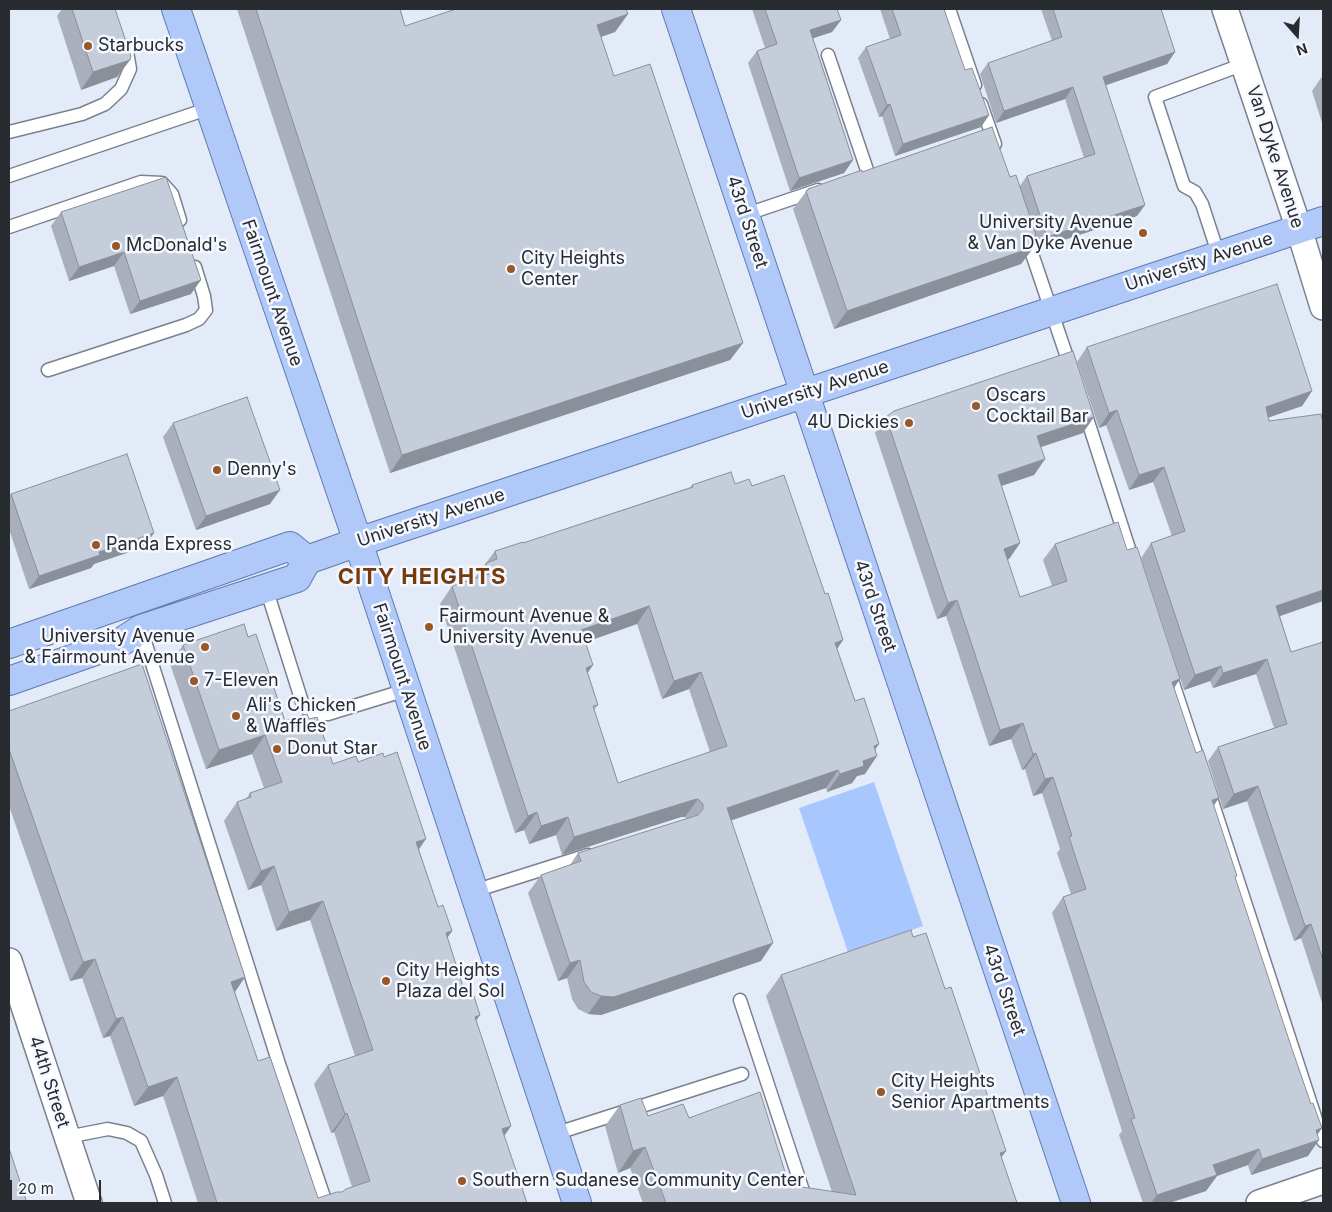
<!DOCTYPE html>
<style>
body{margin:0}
#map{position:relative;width:1332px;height:1212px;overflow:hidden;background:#e3ebf9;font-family:Inter,sans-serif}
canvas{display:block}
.frame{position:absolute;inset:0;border:10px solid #282b30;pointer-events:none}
.north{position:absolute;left:1272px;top:10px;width:50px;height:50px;-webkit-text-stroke:4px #f5f8fe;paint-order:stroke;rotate:161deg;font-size:14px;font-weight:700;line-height:20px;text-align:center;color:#282b30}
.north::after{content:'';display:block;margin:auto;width:18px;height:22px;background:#282b30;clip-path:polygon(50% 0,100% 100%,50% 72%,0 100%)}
.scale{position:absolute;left:10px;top:1180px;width:91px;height:22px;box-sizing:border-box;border:2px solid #282b30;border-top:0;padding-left:6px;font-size:15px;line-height:18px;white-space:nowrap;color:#282b30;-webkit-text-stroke:4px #f5f8fe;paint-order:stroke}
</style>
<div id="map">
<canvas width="1332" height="1212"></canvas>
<div class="frame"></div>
<div class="north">N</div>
<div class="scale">20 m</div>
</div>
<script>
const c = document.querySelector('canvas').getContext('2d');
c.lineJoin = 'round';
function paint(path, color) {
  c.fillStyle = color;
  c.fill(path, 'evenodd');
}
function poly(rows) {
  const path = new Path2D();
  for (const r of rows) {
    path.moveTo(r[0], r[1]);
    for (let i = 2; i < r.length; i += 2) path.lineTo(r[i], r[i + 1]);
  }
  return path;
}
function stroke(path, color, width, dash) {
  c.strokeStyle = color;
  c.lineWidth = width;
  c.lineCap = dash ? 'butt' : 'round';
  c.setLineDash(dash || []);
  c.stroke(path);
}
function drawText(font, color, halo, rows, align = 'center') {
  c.font = font + ' Inter,sans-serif';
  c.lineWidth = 5;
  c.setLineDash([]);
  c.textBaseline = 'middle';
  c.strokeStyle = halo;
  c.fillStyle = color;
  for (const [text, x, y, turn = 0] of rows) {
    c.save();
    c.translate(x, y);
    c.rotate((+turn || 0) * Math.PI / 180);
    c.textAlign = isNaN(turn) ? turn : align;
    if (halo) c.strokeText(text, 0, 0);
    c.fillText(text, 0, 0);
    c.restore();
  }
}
paint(poly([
 [874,782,923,926,848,952,799,808]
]), '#a8c7ff');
const service = poly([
 [949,9,975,85],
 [828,55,868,173],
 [981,104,995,144],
 [9,132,82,114,105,104,121,89,130,69,126,46],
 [9,176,210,108],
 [744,215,818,190],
 [9,227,141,182,162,183,172,194,180,220],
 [1026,236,1071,369],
 [1219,256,1202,204,1195,192,1184,186,1155,97,1244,64],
 [48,370,186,325,199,319,206,310,204,296,195,267],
 [1084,409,1134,564],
 [266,588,303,705,313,714,328,714,406,690],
 [141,629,279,1064,326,1203],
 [1169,671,1201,768],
 [1208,789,1323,1141],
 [474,891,588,855],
 [740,1000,807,1203],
 [554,1134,742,1074],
 [67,1137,108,1129,127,1133,141,1141,156,1175,165,1203]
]);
const minor = poly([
 [1225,9,1299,229,1323,307],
 [9,961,89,1203],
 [1259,1203,1323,1181]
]);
const primary = poly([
 [176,9,358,542,577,1203],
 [676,9,1076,1203],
 [9,644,290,546,307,560],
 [9,681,121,642,141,629,297,578,307,560,358,542,1323,221]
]);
stroke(service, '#7a818e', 15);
stroke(minor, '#7a818e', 28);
stroke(primary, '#5f7aaf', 30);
stroke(service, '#fff', 12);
stroke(minor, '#fff', 25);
stroke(primary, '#b0c9f8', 28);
paint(poly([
 [62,9,115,9,130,60,117,77,81,90,57,16],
 [237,9,400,9,405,26,628,14,615,32,601,37,614,76,743,343,730,360,390,473],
 [752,9,837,9,841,20,832,32,813,38,853,160,844,173,790,191,748,63,757,51,765,48],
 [880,9,944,9,965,70,989,115,981,127,895,156,882,116,879,117,858,58,866,47,890,39],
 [1041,9,1161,9,1175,52,1167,64,1106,85,1137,216,1039,248,1035,237,1032,241,1034,247,1021,264,834,329,793,209,808,189,862,172,1010,177,1019,187,1027,176,1084,158,1065,99,996,123,980,74,988,63,1052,41],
 [1323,75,1323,126,1312,91],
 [61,212,191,294,130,314,114,266,69,281,51,226],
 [1087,347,1312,391,1302,406,1268,417,1280,616,1291,652,1323,642,1323,1006,1301,938,1294,941,1247,801,1223,809,1208,761,1218,747,1274,728,1256,674,1213,688,1210,681,1184,690,1141,558,1151,543,1172,536,1153,482,1129,490,1106,425,1099,428,1077,362],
 [886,417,1083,433,1041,447,1045,459,1034,475,1001,486,1020,543,1009,559,1007,560,1020,597,1052,586,1043,560,1055,544,1127,550,1180,679,1174,688,1213,806,1235,879,1292,1049,1311,1104,1322,1128,1317,1135,1308,1156,1251,1175,1248,1165,1217,1176,1206,1191,1169,1203,1143,1203,1119,1135,1122,1131,1052,913,1063,897,1071,894,1057,853,1060,849,1042,793,1033,796,1025,769,1022,770,1011,739,989,746,946,616,937,619,875,433],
 [173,423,270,504,196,530,163,437],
 [735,484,752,486,825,594,843,640,837,648,855,701,875,750,865,774,857,776,852,783,827,792,826,788,731,820,761,961,601,1015,588,1014,578,1009,572,999,567,978,558,981,528,893,541,875,570,865,578,853,687,819,685,817,681,817,562,855,556,835,529,844,524,830,515,833,440,604,452,586,474,579,495,551,523,543,691,487,692,485],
 [637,624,662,699,689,689,710,752,618,783,594,710,598,705,588,673,585,642],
 [11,494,144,547,94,564,91,568,29,589,9,529,9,497],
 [248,637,285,721,309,719,333,764,358,762,419,850,438,907,452,931,447,938,465,993,480,1015,476,1021,511,1126,504,1136,527,1203,198,1203,163,1096,134,1106,110,1036,103,1038,82,978,70,981,9,806,9,711,245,977,235,992,258,1061,318,1198,342,1192,352,1187,334,1132,331,1133,314,1084,328,1065,355,1056,310,920,276,931,261,885,248,890,224,821,237,802,246,799,250,793,264,788,252,754,206,769,170,664,183,645],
 [781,975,1001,1158,1017,1203,643,1203,630,1168,618,1173,605,1126,620,1105,648,1116,689,1118,789,1185,832,1192,766,996]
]), '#a9b0bc');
paint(poly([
 [628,14,615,32,585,42,597,25],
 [841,20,832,32,802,42,810,30],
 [1175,52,1167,64,1095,89,1103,77],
 [130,60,117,77,81,90,93,72],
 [1073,87,1065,99,996,123,1004,111],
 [890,104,882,116,879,117,887,105],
 [989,115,981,127,895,156,903,144],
 [853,160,844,173,790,191,799,178],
 [1145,205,1137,216,1039,248,1047,237],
 [1036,235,1026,249,1034,247,1021,264,834,329,847,311],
 [124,252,114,266,69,281,79,267],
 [201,280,191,294,130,314,140,301],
 [743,343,730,360,390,473,402,455],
 [1312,391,1302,406,1256,422,1266,407],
 [1117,410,1106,425,1099,428,1109,413],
 [1094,417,1083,433,1026,452,1037,436],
 [1045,459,1034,475,986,491,998,475],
 [1164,467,1153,482,1129,490,1139,475],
 [280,490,270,504,196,530,206,516],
 [154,533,144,547,94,564,91,568,29,589,39,576,99,552],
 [1020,543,1009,559,992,565,1004,549],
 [1323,590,1323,601,1266,621,1276,606],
 [957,600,946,616,937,619,948,603],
 [649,606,637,624,569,648,581,630],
 [843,640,831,658,835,643],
 [1267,659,1256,674,1213,688,1223,673],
 [593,665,581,683,586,668],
 [1221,666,1210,681,1184,690,1195,675],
 [701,672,689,689,662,699,674,681],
 [1180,679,1169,695,1172,682],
 [1023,723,1011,739,989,746,1000,730],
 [265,735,252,754,206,769,219,750],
 [879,744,869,759,877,756,865,774,857,776,852,783,827,792,840,774,874,746],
 [1036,753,1025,769,1022,770,1033,754],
 [838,770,826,788,715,826,727,808],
 [1053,777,1042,793,1033,796,1045,779],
 [1258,786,1247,801,1223,809,1234,794],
 [1219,798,1208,814,1212,800],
 [698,799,685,817,681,817,562,855,574,837,693,800],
 [537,812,524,830,515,833,528,816],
 [568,817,556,835,529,844,541,826],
 [426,839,413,858,416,842],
 [274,866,261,885,248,890,261,871],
 [323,901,310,920,276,931,289,912],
 [1311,924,1301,938,1294,941,1305,926],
 [452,931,439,950,446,933],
 [773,943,761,961,601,1015,588,1014,601,996],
 [95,959,82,978,70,981,83,962],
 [580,960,567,978,558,981,570,963],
 [245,977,232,996,231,982],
 [480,1015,467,1034,475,1017],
 [123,1017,110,1036,103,1038,116,1019],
 [177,1077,163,1096,134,1106,148,1087],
 [347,1113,334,1132,331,1133,345,1114],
 [511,1126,498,1145,502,1129],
 [1322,1128,1312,1143,1319,1140,1308,1156,1251,1175,1262,1159,1316,1130],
 [645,1147,630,1168,618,1173,633,1151],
 [1259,1149,1248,1165,1217,1176,1206,1191,1169,1203,1151,1203,1157,1195,1213,1165],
 [1006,1151,991,1172,1000,1153]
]), '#8a9099');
const building = poly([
 [72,9,115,9,131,56,130,60,93,72,72,9],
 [256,9,400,9,405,26,456,9,626,9,628,14,597,25,614,76,650,64,743,343,402,455,256,9],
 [765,9,837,9,841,20,810,30,853,160,799,178,757,51,777,44,765,9],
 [892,9,944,9,965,70,972,68,989,115,903,144,890,104,887,105,866,47,901,35,892,9],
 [1053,9,1161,9,1175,52,1103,77,1145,205,1047,237,1027,176,1095,154,1073,87,1004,111,988,63,1062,37,1053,9],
 [992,127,1010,177,1016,175,1036,235,1030,237,1034,247,847,311,806,191,808,190,808,189,862,170,862,172,992,127],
 [166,177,201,280,140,301,124,252,79,267,61,212,166,177],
 [1277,284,1312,391,1266,407,1269,421,1321,414,1323,422,1323,590,1276,606,1291,652,1323,642,1323,960,1311,924,1305,926,1258,786,1234,794,1218,747,1287,724,1267,659,1223,673,1221,666,1195,675,1151,543,1185,531,1164,467,1139,475,1117,410,1109,413,1087,347,1277,284],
 [1073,351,1094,417,1037,436,1045,459,998,475,1020,543,1004,549,1020,597,1067,581,1055,544,1118,522,1127,550,1137,547,1180,679,1172,682,1196,753,1203,750,1219,798,1212,800,1237,876,1235,877,1292,1049,1311,1104,1313,1103,1322,1128,1316,1130,1319,1140,1262,1159,1259,1149,1213,1165,1217,1175,1157,1195,1131,1119,1135,1118,1063,897,1086,889,1069,837,1072,836,1053,777,1045,779,1036,753,1033,754,1023,723,1000,730,957,600,948,603,886,417,894,411,1073,351],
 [247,397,280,490,206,516,173,423,247,397],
 [127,454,154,533,99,552,100,555,39,576,11,494,127,454],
 [731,472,735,484,749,479,752,486,784,475,825,594,828,593,843,640,835,643,855,701,864,698,879,744,874,746,877,756,863,761,864,766,840,774,838,770,727,808,773,943,614,997,601,996,591,992,584,982,580,960,570,963,541,875,581,861,578,853,698,815,703,809,703,804,698,799,693,800,574,837,568,817,541,826,537,812,528,816,452,586,489,574,486,563,497,559,495,551,523,542,523,543,693,487,692,485,731,472],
 [649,606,674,681,701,672,727,746,618,783,593,706,598,705,586,668,593,665,581,630,649,606],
 [244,624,248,637,256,634,285,721,307,714,309,719,317,717,333,764,356,756,358,762,383,753,384,757,397,752,426,839,416,842,438,907,443,905,452,931,446,933,465,993,472,990,480,1015,475,1017,511,1126,502,1129,527,1203,217,1203,177,1077,148,1087,123,1017,116,1019,95,959,83,962,9,749,9,711,142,664,245,977,231,982,258,1061,270,1057,318,1198,337,1192,342,1192,346,1189,370,1181,347,1113,345,1114,328,1065,373,1050,323,901,289,912,274,866,261,871,237,802,251,797,250,793,282,782,265,735,219,750,183,645,244,624],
 [911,930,913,937,926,933,945,989,951,987,1006,1151,1000,1153,1017,1203,666,1203,645,1147,633,1151,620,1105,641,1098,648,1116,683,1104,689,1118,760,1092,789,1185,856,1195,781,975,911,930],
 [9,1148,27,1203,9,1203,9,1148]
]);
paint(building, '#c5cddb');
stroke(building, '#8a9099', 1);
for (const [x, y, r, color] of [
 [88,46,5,"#995627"],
 [1143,233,5,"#995627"],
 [116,246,5,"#995627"],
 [511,269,5,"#995627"],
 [976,406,5,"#995627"],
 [909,423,5,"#995627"],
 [217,470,5,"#995627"],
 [96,545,5,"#995627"],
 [429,627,5,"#995627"],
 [205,647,5,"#995627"],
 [194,681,5,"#995627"],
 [236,716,5,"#995627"],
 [277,749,5,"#995627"],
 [386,981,5,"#995627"],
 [881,1092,5,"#995627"],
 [462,1181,5,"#995627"]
]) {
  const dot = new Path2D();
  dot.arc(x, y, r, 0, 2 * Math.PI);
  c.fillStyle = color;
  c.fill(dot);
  stroke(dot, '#f5f8fe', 2);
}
drawText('18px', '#282b30', '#f5f8fe', [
 ["Starbucks",98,46],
 ["University Avenue",1133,223,"right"],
 ["& Van Dyke Avenue",1133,244,"right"],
 ["McDonald's",126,246],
 ["City Heights",521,259],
 ["Center",521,280],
 ["Oscars",986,396],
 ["Cocktail Bar",986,417],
 ["4U Dickies",899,423,"right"],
 ["Denny's",227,470],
 ["Panda Express",106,545],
 ["Fairmount Avenue &",439,617],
 ["University Avenue",439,638],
 ["University Avenue",195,637,"right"],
 ["& Fairmount Avenue",195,658,"right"],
 ["7-Eleven",204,681],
 ["Ali's Chicken",246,706],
 ["& Waffles",246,727],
 ["Donut Star",287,749],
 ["City Heights",396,971],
 ["Plaza del Sol",396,992],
 ["City Heights",891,1082],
 ["Senior Apartments",891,1103],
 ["Southern Sudanese Community Center",472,1181]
], 'left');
drawText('18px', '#282b30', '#f5f8fe', [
 ["Van Dyke Avenue",1275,157,72],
 ["43rd Street",747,222,72],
 ["University Avenue",1199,262,-18],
 ["Fairmount Avenue",272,293,71],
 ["University Avenue",815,390,-18],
 ["University Avenue",431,518,-18],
 ["43rd Street",875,606,71],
 ["Fairmount Avenue",402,677,72],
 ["43rd Street",1004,990,71],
 ["44th Street",49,1082,72]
]);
c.letterSpacing = '1px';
drawText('bold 22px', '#763b0c', '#f5f8fe', [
 ["CITY HEIGHTS",422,577]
]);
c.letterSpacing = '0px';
</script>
